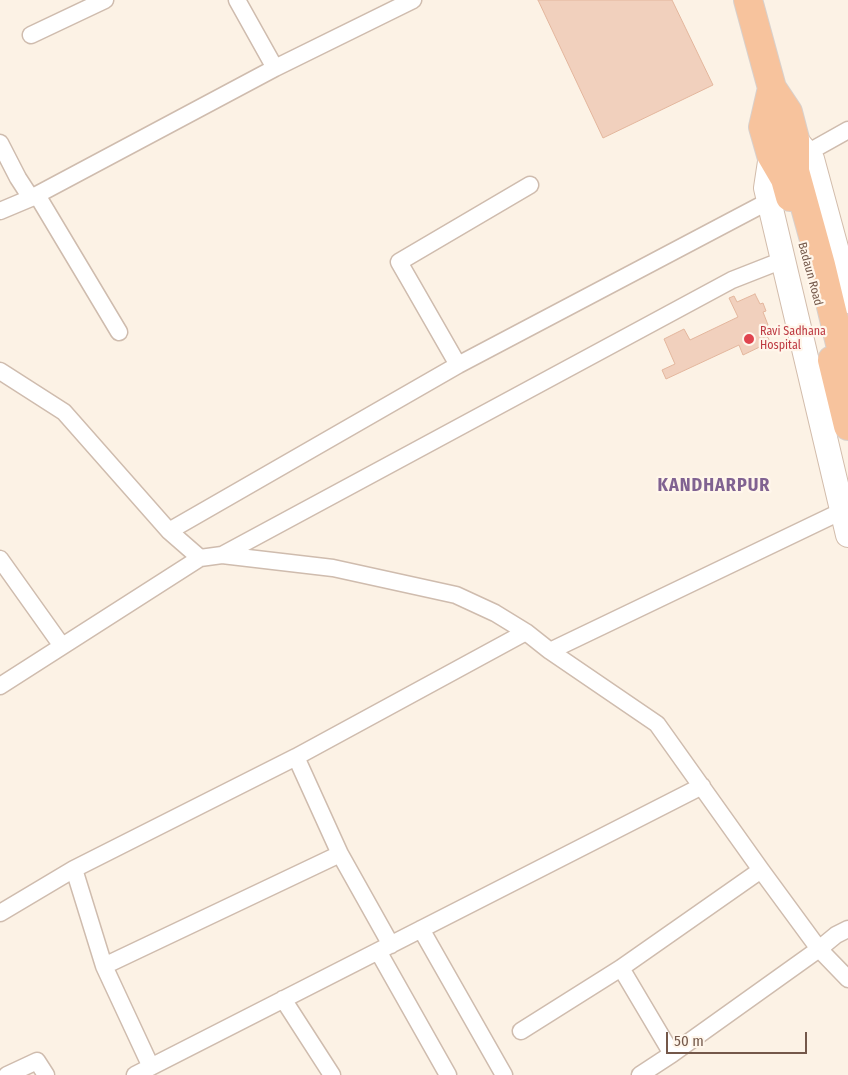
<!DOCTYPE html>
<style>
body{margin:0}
#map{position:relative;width:848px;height:1075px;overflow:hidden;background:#fcf2e5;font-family:"Fira Sans Condensed",sans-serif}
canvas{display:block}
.scale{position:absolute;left:666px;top:1032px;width:141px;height:22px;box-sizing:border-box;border:2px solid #74584a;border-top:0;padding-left:6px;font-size:15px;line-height:18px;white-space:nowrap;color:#74584a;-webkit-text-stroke:4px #fff6eb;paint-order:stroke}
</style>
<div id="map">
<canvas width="848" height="1075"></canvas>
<div class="scale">50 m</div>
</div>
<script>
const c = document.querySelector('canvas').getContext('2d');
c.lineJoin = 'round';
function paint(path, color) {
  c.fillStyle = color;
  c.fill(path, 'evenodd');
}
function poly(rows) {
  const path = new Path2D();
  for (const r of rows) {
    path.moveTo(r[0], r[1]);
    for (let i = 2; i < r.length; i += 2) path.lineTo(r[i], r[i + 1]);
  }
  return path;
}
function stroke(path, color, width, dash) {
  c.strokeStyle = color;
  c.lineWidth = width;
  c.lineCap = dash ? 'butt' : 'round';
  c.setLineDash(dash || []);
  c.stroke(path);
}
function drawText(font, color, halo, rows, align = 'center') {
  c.font = font + ' "Fira Sans Condensed",sans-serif';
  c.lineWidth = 4.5;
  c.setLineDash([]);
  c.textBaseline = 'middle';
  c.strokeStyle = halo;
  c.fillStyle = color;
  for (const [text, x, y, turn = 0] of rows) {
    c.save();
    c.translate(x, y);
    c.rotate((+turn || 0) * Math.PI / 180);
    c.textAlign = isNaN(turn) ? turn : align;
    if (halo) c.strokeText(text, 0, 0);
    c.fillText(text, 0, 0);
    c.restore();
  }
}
const building = poly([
 [538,0,672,0,713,85,603,138,538,0],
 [755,294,760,304,763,303,766,311,763,312,768,325,763,327,770,342,743,355,739,345,666,379,662,370,675,364,664,339,684,329,690,340,738,317,729,298,734,296,737,302,755,294]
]);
paint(building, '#f1d0bd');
stroke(building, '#e3b69d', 1);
const minor = poly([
 [237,0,275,68],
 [31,35,105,0],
 [0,143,18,178,31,198,37,195,119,332],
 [807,153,848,130],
 [0,211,31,198,275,68,413,0],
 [458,365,399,262,530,185],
 [0,371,64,412,169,531,200,558,222,555,333,568,456,595,495,613,526,632,550,651,657,724,761,870,819,949,848,979],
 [169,531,458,365,769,201],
 [222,555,732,280,783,260],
 [0,559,62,646],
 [550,651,842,511],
 [0,686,200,558],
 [296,757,340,854,391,945],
 [0,913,74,869],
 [421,929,504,1075],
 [378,951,448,1075],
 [104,966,340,854],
 [621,968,672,1054],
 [283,999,332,1075],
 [521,1031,621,968,761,870],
 [151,1067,104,966,74,869,296,757,526,632],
 [7,1075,37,1061,46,1075],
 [135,1075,702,786],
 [640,1075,672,1054,819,949,836,935,848,929]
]);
const secondary = poly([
 [795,139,812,159,841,266,848,301],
 [771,155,766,188,848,535]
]);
const trunk = poly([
 [748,0,772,88,788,112,795,139,795,171,821,265,848,377],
 [772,88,763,127,771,155,785,179,790,197],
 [832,360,848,426]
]);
stroke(minor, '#cfbcae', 19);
stroke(secondary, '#d2bcab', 26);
stroke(trunk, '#d8d0cc', 30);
stroke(minor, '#fff', 16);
stroke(secondary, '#fff', 24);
stroke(trunk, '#f7c39d', 28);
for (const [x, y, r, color] of [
 [749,339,6,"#e0444e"]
]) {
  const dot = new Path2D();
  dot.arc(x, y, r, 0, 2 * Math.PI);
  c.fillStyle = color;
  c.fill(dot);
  stroke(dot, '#fff6eb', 2);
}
drawText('12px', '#74584a', '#fff6eb', [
 ["Badaun Road",810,274,75]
]);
drawText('12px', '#be3a42', '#fff6eb', [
 ["Ravi Sadhana",760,332],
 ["Hospital",760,346]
], 'left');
c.letterSpacing = '1px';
drawText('bold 18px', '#806291', '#fff6eb', [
 ["KANDHARPUR",714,486]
]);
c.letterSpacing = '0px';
</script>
